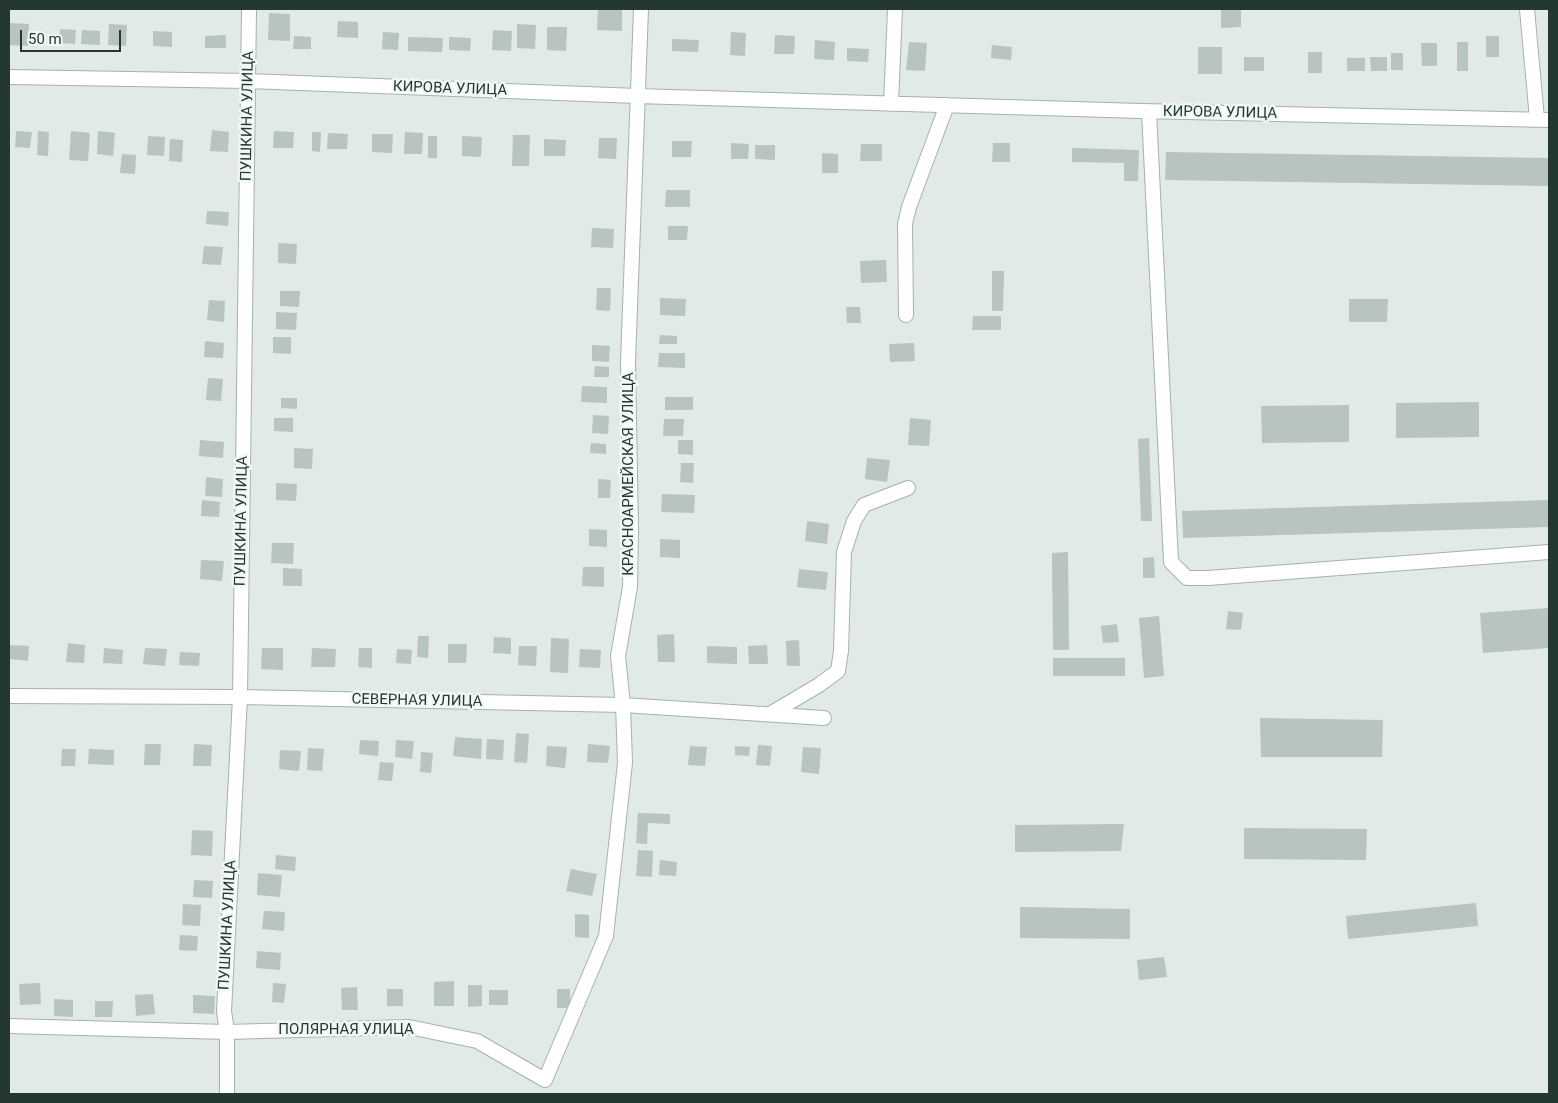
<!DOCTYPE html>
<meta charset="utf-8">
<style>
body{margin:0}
#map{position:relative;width:1558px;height:1103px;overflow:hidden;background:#e1eae6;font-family:Roboto,sans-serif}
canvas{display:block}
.frame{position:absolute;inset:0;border:10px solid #243833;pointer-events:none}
.scale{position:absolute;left:20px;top:30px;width:101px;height:22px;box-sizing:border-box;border:2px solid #243833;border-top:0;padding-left:6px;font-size:15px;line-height:18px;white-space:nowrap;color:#243833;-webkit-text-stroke:4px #f1f7f4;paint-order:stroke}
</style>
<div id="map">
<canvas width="1558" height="1103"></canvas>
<div class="frame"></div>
<div class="scale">50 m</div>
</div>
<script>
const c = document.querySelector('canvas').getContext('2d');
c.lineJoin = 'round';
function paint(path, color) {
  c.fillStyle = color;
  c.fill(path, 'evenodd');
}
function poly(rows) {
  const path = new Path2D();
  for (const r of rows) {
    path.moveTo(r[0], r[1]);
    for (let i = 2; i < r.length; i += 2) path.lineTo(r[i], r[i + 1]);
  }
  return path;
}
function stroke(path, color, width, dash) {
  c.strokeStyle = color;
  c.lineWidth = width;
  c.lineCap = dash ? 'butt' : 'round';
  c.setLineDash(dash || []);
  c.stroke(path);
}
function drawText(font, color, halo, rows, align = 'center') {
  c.font = font + ' Roboto,sans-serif';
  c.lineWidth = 5;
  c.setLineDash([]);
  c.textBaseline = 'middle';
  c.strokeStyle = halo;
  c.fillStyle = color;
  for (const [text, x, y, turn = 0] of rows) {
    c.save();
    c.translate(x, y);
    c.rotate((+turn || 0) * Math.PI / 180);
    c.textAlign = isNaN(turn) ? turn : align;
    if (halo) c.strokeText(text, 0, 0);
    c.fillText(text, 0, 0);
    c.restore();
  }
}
paint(poly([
 [598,9,622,10,622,31,597,30],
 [1221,9,1241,9,1241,27,1221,28],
 [269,13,290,14,290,41,268,40],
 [338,21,358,22,358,38,337,37],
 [9,23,29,24,28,46,9,45],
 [109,24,127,25,126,46,108,45],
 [517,24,536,25,535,49,517,48],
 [547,27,567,27,566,51,547,50],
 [60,29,76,30,75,44,59,43],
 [82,30,100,31,100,45,81,44],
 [493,30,512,31,511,51,492,50],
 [153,31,172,32,172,47,153,46],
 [383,32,399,33,398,50,382,49],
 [731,32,746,33,745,56,730,55],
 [226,35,226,48,205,48,205,36],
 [775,35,795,36,794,54,774,54],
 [294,36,311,37,311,49,293,49],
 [1486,36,1499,36,1499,57,1486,57],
 [408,37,443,38,442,52,408,51],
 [449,37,471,38,470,51,449,50],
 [672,39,699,40,698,52,672,51],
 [815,40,835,42,834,60,814,59],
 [909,42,927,43,925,71,906,70],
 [1457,42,1468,42,1468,71,1457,71],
 [1421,43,1437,43,1437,66,1422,66],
 [992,45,1012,47,1011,60,991,58],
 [1198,47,1222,47,1222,74,1198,74],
 [847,48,869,49,868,62,847,61],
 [1308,52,1322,52,1322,73,1308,73],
 [1391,53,1403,53,1403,70,1391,70],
 [1244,57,1264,57,1264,71,1244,71],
 [1370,57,1387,57,1387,71,1371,71],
 [1347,58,1365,58,1365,71,1347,71],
 [212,130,229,132,228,152,210,151],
 [16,131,32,132,30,148,15,147],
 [38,131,49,132,48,156,37,155],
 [71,131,90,133,88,161,69,160],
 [98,131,115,133,113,156,97,154],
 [274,131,294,132,293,148,273,148],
 [312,132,321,132,320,152,312,151],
 [405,132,423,133,422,154,404,154],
 [328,133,348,134,347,149,327,149],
 [372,134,393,134,392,153,372,152],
 [513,135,530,135,529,166,512,166],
 [148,136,165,137,164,156,147,155],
 [428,136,437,136,437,158,428,158],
 [462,136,482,137,481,157,462,156],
 [599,138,617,138,616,159,598,158],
 [170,139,183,140,182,162,169,161],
 [544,139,566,140,565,156,544,156],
 [672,141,692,141,691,157,672,157],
 [731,143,749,144,748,159,731,159],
 [993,143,1010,143,1010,162,992,162],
 [861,144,882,144,882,161,860,161],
 [755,145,775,145,775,160,755,159],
 [1072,148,1139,150,1138,181,1124,181,1124,163,1072,162],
 [1166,152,1549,158,1549,186,1165,180],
 [822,153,838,154,838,173,822,173],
 [122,154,136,155,135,174,120,173],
 [666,190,690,190,690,207,665,207],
 [207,211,229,212,228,226,206,224],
 [668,226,688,226,687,240,668,240],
 [592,228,614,229,613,248,591,247],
 [278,243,297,244,296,264,278,263],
 [204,246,223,247,221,265,202,264],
 [886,260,887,282,861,283,860,261],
 [992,271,1004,271,1003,311,992,311],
 [597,288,611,288,610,311,596,310],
 [280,291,300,291,299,307,280,306],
 [660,298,686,299,685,316,660,315],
 [1349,299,1388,299,1387,322,1349,322],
 [209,300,225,301,224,322,207,320],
 [846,307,860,307,861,323,847,323],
 [276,312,297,313,296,330,276,329],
 [973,316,1001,316,1001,330,972,330],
 [660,335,677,336,677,344,659,344],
 [273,337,291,337,291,354,273,353],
 [205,341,224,343,223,358,204,357],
 [914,343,915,361,890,362,889,344],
 [592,345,610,346,609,362,592,361],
 [659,353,685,353,685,368,658,367],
 [595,366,609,367,609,377,594,377],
 [208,378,223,379,221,401,206,400],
 [582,386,607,387,607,403,581,402],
 [665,397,693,397,693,410,665,410],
 [281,398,297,398,297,409,281,408],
 [1479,402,1479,437,1396,438,1396,403],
 [1349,405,1349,442,1262,443,1261,406],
 [593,415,609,416,608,434,592,433],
 [274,418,293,418,293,432,274,431],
 [910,418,931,420,929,446,908,445],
 [664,419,684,419,683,436,663,436],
 [1149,438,1152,521,1141,521,1138,439],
 [200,440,224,442,223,458,199,456],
 [678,440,693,440,693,455,678,454],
 [591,443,606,444,606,454,590,453],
 [294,448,313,449,312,469,294,468],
 [867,458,890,460,887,482,865,479],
 [681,463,694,463,693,483,680,482],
 [206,477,223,479,222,497,205,496],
 [598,479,611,480,610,498,598,498],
 [276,483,297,484,296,501,276,500],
 [662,494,695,495,694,513,661,512],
 [202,500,220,502,219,517,201,516],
 [1549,500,1549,527,1183,538,1182,511],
 [807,521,829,524,827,544,805,541],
 [589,529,607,530,607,547,589,546],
 [660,539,680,540,680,558,660,557],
 [272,543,294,543,293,564,271,563],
 [1068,552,1069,650,1053,650,1052,553],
 [1154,557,1155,578,1143,578,1143,558],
 [201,560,224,561,222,581,200,579],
 [583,567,604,567,604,587,582,586],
 [283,568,302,569,302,586,283,586],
 [799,569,828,572,826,590,797,587],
 [1549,608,1549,648,1483,653,1480,613],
 [1228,611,1243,613,1241,630,1226,629],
 [1159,616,1164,676,1144,678,1139,618],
 [1117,624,1119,642,1103,643,1101,626],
 [674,634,675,662,658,662,657,635],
 [418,636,429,636,428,658,417,657],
 [494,637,511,638,511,654,493,653],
 [551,638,569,639,568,673,550,672],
 [799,640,800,666,787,666,786,641],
 [68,643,85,645,84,663,66,662],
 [448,644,467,644,466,663,448,663],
 [10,645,29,646,28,661,9,659],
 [767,645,768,664,749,664,748,646],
 [519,646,537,646,536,666,518,665],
 [707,646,737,647,737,664,707,663],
 [104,648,123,650,122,664,103,663],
 [145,648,167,649,165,666,143,664],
 [262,648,283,648,283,670,261,669],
 [312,648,336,649,335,667,311,667],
 [359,648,372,648,372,668,358,667],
 [397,649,412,650,411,664,396,663],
 [580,649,601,650,600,668,579,667],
 [180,652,200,653,199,666,179,665],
 [1053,658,1125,658,1125,676,1053,676],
 [1260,718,1383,720,1382,757,1261,757],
 [516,733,529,734,527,763,514,762],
 [455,737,482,739,481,759,453,756],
 [487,739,504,740,503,760,486,759],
 [360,740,379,741,378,756,359,754],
 [396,740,414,741,412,759,395,757],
 [145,744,161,744,160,765,144,765],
 [194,744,212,745,211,766,193,766],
 [588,744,610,746,608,763,587,762],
 [758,745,772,746,770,766,756,765],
 [547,746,567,747,565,768,546,766],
 [690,746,707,747,705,766,688,765],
 [735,746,750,747,749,756,735,755],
 [803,747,821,748,819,774,801,772],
 [308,748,324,749,322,771,307,770],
 [62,749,76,749,75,766,61,766],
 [89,749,114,750,114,765,88,764],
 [280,750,301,751,299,771,279,769],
 [421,752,433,753,431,773,420,772],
 [380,762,394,763,392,781,378,780],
 [638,813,670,814,670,824,648,823,647,844,636,843],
 [1124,824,1121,851,1015,852,1015,825],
 [1244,828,1367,829,1366,860,1244,859],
 [192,830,213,831,212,856,191,855],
 [638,850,653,851,652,877,636,876],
 [276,855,296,857,295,871,275,869],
 [660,860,677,862,676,876,659,875],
 [571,869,597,874,592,896,566,891],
 [258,873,282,875,280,897,257,895],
 [194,880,213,881,212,898,193,897],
 [1476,903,1478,926,1348,939,1346,916],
 [183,904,201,905,200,926,182,925],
 [1020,907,1130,909,1130,939,1020,938],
 [264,911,285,912,284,931,262,929],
 [575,914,589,915,589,938,575,937],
 [180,935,198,936,197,951,179,950],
 [257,951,281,953,280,970,256,968],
 [1164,957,1167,977,1139,980,1137,960],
 [454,981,454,1006,434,1006,434,982],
 [40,983,41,1004,20,1005,19,984],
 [273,983,286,984,284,1003,272,1002],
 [468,985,482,985,482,1006,468,1007],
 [357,987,358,1010,342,1010,341,988],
 [387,989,403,989,403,1006,387,1006],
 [557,989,570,989,570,1008,557,1008],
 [489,990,508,990,508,1005,489,1005],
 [153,994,155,1014,136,1016,135,995],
 [193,995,215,996,214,1014,193,1013],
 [54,999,73,1000,73,1017,54,1016],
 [95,1001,113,1001,112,1017,95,1017]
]), '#b7c4bf');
const minor = poly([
 [1527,9,1537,119],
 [9,77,248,81,637,96,1141,111,1549,120],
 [891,104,895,9],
 [1149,112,1171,562,1187,578,1208,578,1549,552],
 [906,315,905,224,909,207,947,105],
 [9,696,240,697,623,705,824,718],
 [770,714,819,685,838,671,841,651,844,552,854,521,864,505,908,488],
 [9,1026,227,1032,409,1027,477,1041,545,1080,606,936,625,763,623,705,618,656,630,587,631,531,628,362,641,9],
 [227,1094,227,1032,224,1011,240,697,249,9]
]);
stroke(minor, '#a5b1ad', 16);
stroke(minor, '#fff', 14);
drawText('15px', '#243833', '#f1f7f4', [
 ["КИРОВА УЛИЦА",450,89,2],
 ["КИРОВА УЛИЦА",1220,113,1],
 ["ПУШКИНА УЛИЦА",248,116,-89],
 ["КРАСНОАРМЕЙСКАЯ УЛИЦА",629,474,-90],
 ["ПУШКИНА УЛИЦА",242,521,-89],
 ["СЕВЕРНАЯ УЛИЦА",417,701,1],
 ["ПУШКИНА УЛИЦА",228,925,-87],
 ["ПОЛЯРНАЯ УЛИЦА",346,1030]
]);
</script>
